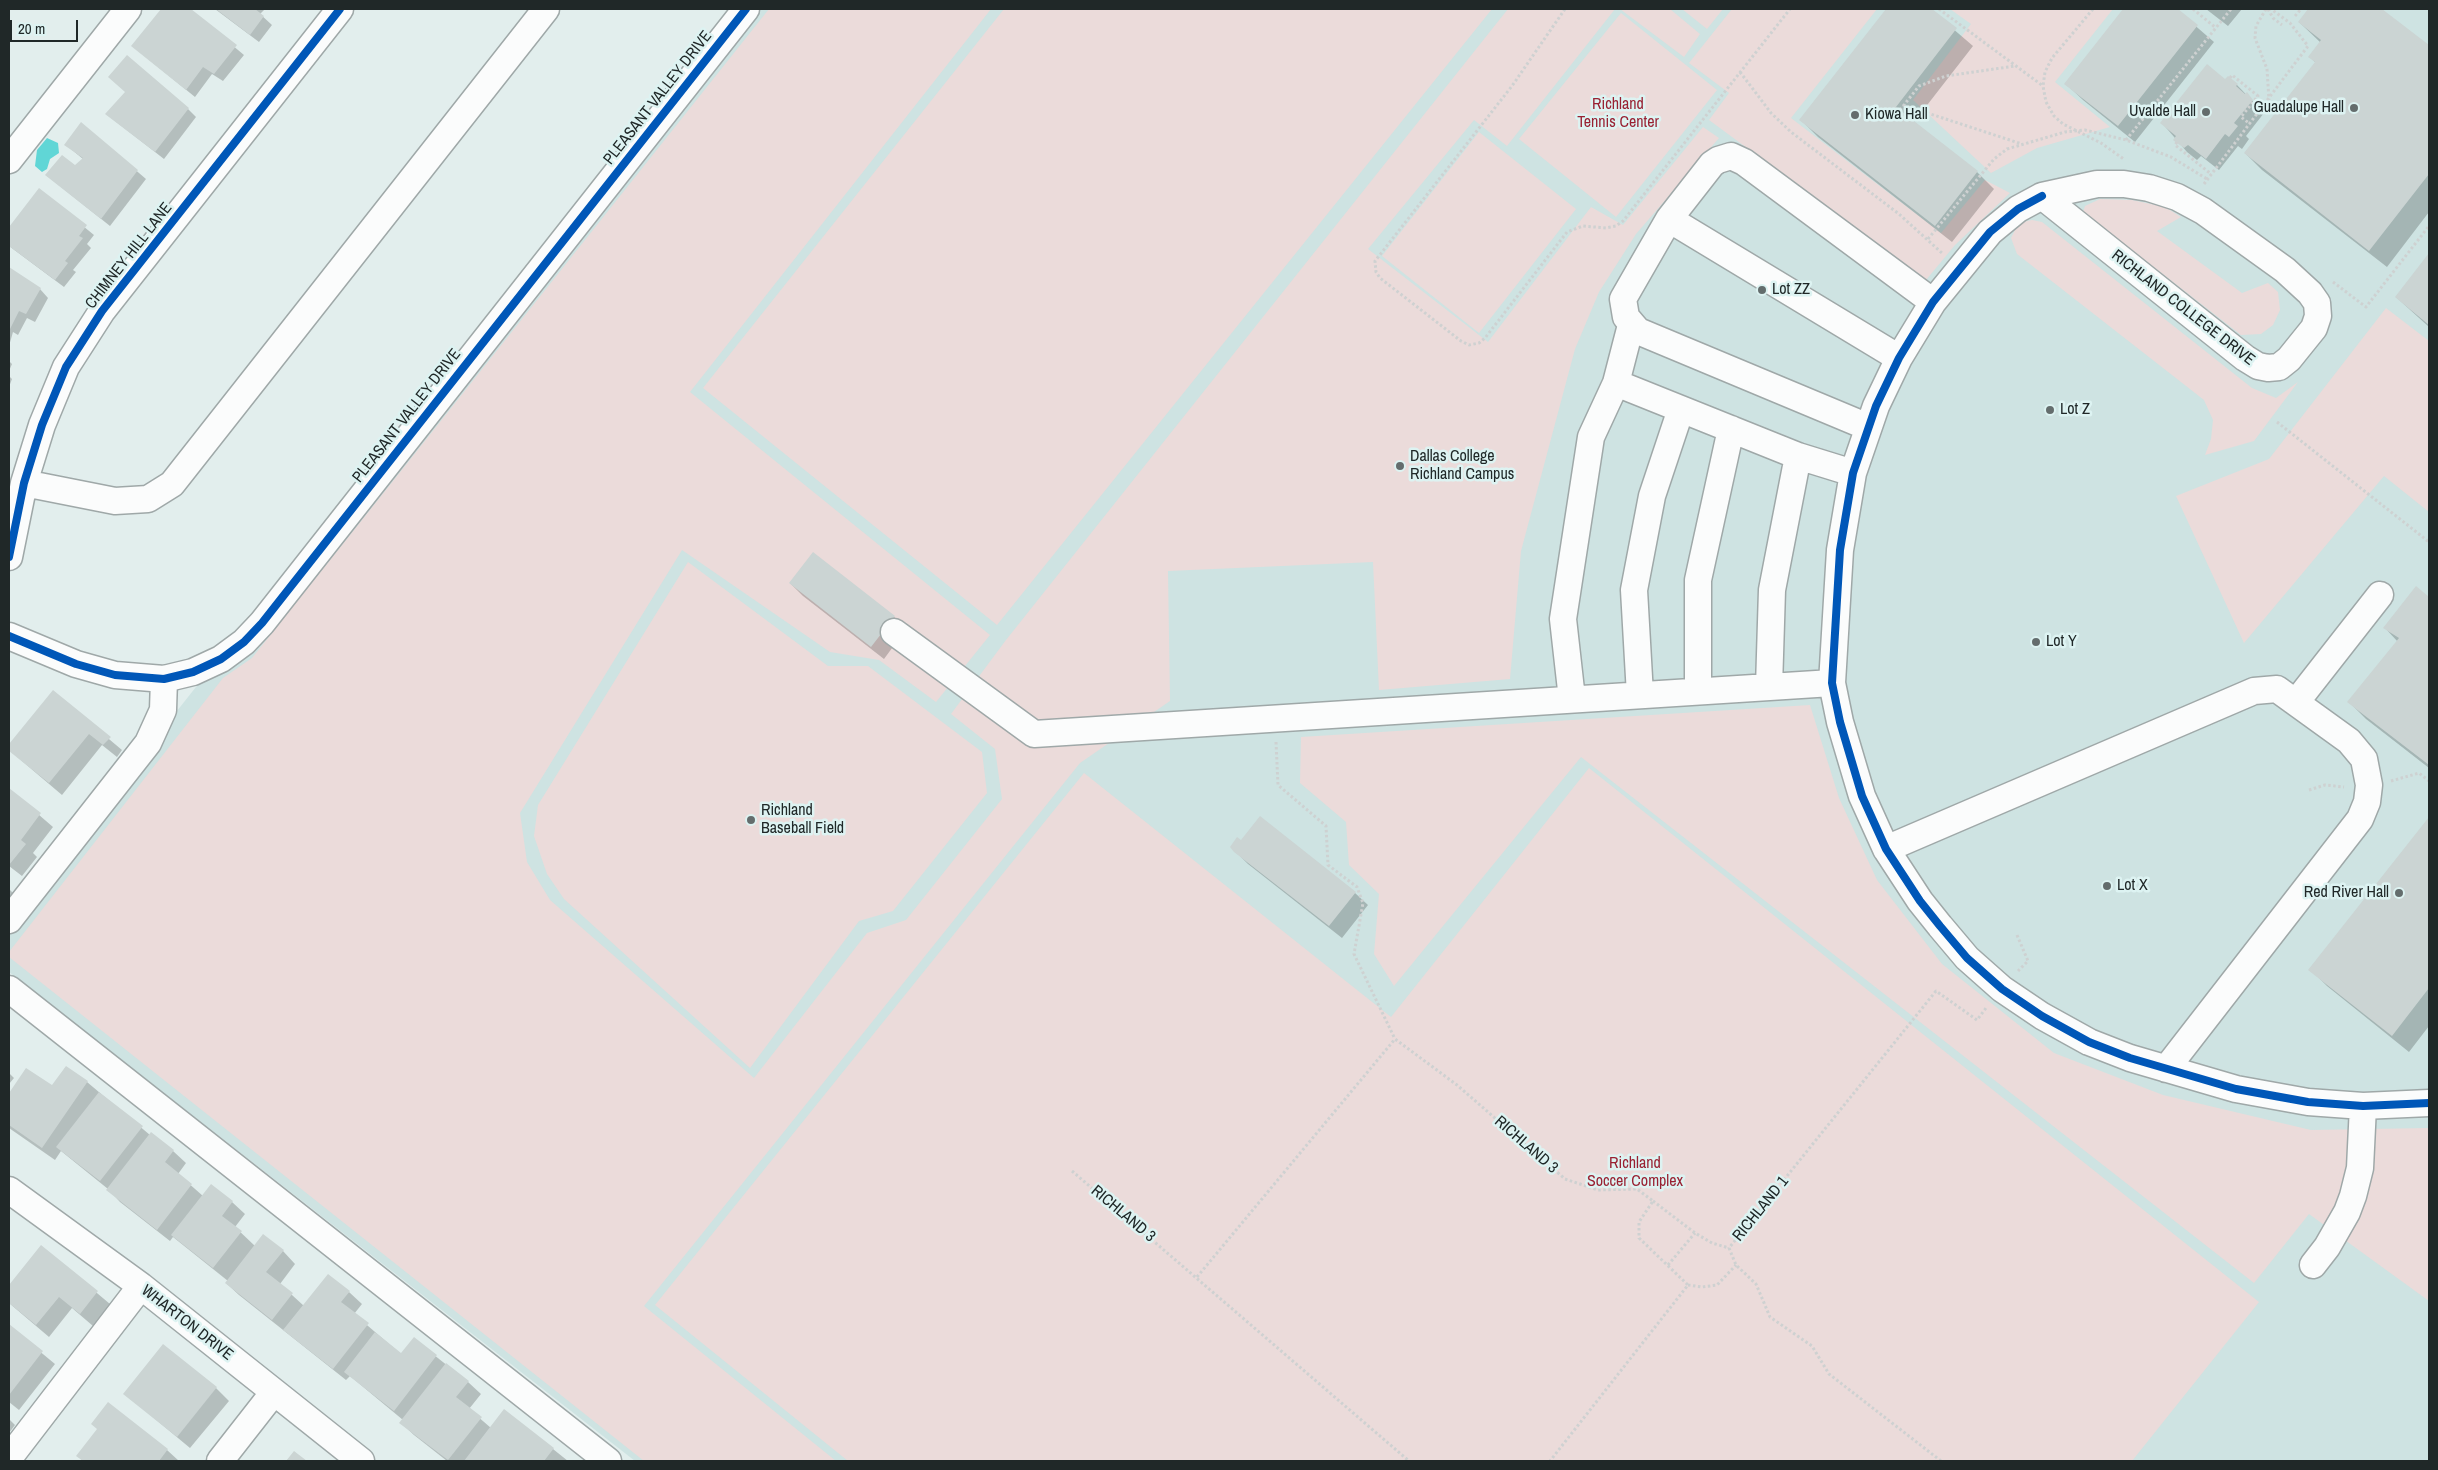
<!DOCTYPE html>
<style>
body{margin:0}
#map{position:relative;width:2438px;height:1470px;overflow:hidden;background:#e2eeed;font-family:"Archivo Narrow",sans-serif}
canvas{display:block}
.frame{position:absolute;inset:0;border:10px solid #202828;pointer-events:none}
.scale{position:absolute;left:10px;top:20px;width:68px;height:22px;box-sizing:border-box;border:2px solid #202828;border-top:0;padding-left:6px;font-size:15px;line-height:18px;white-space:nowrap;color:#202828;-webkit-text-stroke:4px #ddf3f2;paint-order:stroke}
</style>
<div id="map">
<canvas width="2438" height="1470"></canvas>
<div class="frame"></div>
<div class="scale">20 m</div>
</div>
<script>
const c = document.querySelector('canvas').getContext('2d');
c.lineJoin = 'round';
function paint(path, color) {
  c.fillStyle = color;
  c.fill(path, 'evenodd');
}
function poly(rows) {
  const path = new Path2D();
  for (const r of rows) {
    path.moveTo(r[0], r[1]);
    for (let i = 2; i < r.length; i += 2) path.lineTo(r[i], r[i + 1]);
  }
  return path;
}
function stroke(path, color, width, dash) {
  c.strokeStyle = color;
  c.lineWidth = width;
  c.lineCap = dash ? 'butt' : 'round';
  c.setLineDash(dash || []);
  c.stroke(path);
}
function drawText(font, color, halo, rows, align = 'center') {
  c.font = font + ' "Archivo Narrow",sans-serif';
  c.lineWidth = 5;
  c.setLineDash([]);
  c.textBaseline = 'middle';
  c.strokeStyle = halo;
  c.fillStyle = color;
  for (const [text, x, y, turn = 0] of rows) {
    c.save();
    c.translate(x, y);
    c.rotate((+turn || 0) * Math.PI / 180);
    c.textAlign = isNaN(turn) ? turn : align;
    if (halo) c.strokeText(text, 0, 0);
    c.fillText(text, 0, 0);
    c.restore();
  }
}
paint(poly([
 [733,9,2429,9,2429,1461,635,1461,9,972,9,923]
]), '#cee3e2');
paint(poly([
 [769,9,991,9,690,392,990,635,936,702,879,660,830,652,682,550,520,813,527,862,550,900,754,1078,867,933,906,920,1002,799,995,749,951,714,1006,640,1508,9,1615,9,1507,146,1474,120,1368,249,1488,342,1591,207,1623,225,1703,127,1719,138,1636,234,1599,292,1575,349,1521,551,1510,679,1379,690,1373,562,1168,571,1170,701,1080,763,644,1306,836,1461,644,1461,9,957,9,952,223,678,252,658],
 [1004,9,1492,9,997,625,703,388],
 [1620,9,1670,9,1700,34,1684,57],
 [1682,9,1723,9,1707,29],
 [1732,9,1877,9,1791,118,1941,233,1985,180,2010,193,1955,245,1926,280,1709,120,1729,93,1689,63],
 [1950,9,2113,9,2055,82,2110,127,2037,148,1991,173,1913,100,1971,24],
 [1621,13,1717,90,1616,217,1519,139],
 [1479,132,1576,209,1479,333,1382,256],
 [2100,199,2132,200,2165,207,2181,217,2157,231,2242,293,2268,283,2278,292,2280,310,2273,325,2261,334,2241,335,2083,212,2085,206],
 [2032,220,2042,222,2252,388,2276,398,2298,382,2254,441,2205,455,2211,439,2213,420,2204,400,2017,254,2011,238,2016,228,2023,222],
 [2386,308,2429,341,2429,512,2384,476,2244,643,2176,496,2269,459],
 [688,562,828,666,868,666,982,752,987,793,893,911,859,921,750,1068,564,899,547,874,534,836,538,805],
 [1810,705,1839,798,1877,880,1942,964,2054,1053,2163,1095,2311,1130,2429,1128,2429,1301,2309,1214,2254,1283,1581,757,1394,986,1374,954,1379,894,1349,865,1346,822,1300,783,1301,737],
 [1589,768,2259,1302,2132,1461,848,1461,655,1305,1084,773,1391,1017]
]), '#ebdbda');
paint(poly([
 [47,138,58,143,59,153,50,159,47,169,42,172,35,166,37,150]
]), '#60d6d6');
paint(poly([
 [163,9,189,9,244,55,223,81,212,74,195,97,132,46],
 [215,9,265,9,260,14,272,25,259,42],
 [1887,9,1930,9,1973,46,1914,122,1977,172,1994,189,1952,242,1818,137,1801,120],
 [2125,9,2176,9,2214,42,2135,142,2083,100,2066,84],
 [2206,9,2242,9,2228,26],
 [2310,9,2380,9,2429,47,2429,212,2387,267,2262,170,2245,153,2316,63,2310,57,2321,43,2299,22],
 [2225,81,2237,85,2264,113,2246,136,2249,139,2242,149,2238,146,2219,170,2201,156,2197,160,2187,152,2162,123],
 [188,109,196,117,164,159,106,114],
 [82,124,146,179,110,226,46,175,75,167,83,159,66,145],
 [39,190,94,235,87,244,91,248,73,270,76,272,64,287,9,246,9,230],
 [2429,255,2429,327,2396,297],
 [9,269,40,289,48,298,35,322,27,318,18,335,13,332,9,346],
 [9,361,12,364,9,371],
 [9,376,12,379,9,387],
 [790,583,894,617,906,629,884,659,803,596],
 [2416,588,2429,599,2429,768,2366,719,2349,702,2398,642,2385,628],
 [53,692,122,750,117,757,102,745,62,795,9,750,9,746],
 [9,789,53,827,33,853,37,857,22,876,9,866],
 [2429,819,2429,1026,2409,1052,2327,986,2310,969],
 [1235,851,1355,893,1368,905,1342,938,1248,864],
 [9,889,13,893,9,898],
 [66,1067,87,1082,150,1135,173,1151,186,1163,178,1174,203,1196,232,1202,245,1214,235,1227,255,1246,283,1251,295,1264,280,1284,304,1306,349,1292,362,1304,354,1314,402,1355,414,1339,468,1382,481,1394,469,1409,491,1428,553,1449,568,1461,447,1461,414,1435,401,1423,403,1420,350,1376,346,1380,239,1295,226,1283,228,1281,173,1237,170,1241,120,1202,108,1189,61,1151,55,1160,9,1128,9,1095,26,1069,52,1087],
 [9,1073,14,1078,9,1084],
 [41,1246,110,1304,93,1326,72,1308,49,1337,9,1303,9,1287],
 [9,1326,55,1364,19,1410,9,1402],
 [216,1388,229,1401,190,1448,125,1394],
 [109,1404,167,1450,179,1461,83,1461,78,1456,98,1429],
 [9,1419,15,1425,9,1433]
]), '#0003');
paint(poly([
 [161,9,191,9,237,45,214,74,203,67,186,90,131,46],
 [216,9,255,9,264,16,250,35],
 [1886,9,1932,9,1957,28,1896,107,1978,171,1935,226,1799,120],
 [2123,9,2178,9,2198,25,2118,126,2064,84],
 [2308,9,2382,9,2429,45,2429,174,2369,251,2244,153,2315,62,2308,57,2321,40,2298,22],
 [127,55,189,108,155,152,105,114,125,92,108,77],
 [2207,64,2225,79,2228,76,2238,84,2236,86,2245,94,2247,92,2253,100,2234,123,2238,126,2229,137,2225,134,2206,159,2188,145,2184,148,2173,140,2176,136,2160,123],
 [81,122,138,170,101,219,45,175,62,155,75,165,83,158,64,145],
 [39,188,87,225,79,236,83,238,65,261,68,263,55,280,9,246,9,227],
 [2429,253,2429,325,2395,297],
 [9,267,41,288,26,314,19,311,9,331],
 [813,552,895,616,871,647,789,583],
 [2416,586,2429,597,2429,765,2347,702,2399,638,2383,628],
 [53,690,111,737,103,745,89,734,49,783,9,751,9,744],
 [9,788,41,813,21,840,26,844,9,865],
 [1260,816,1356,892,1329,926,1234,852,1230,847,1237,837,1241,840],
 [2429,817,2429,988,2392,1036,2308,970],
 [66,1066,88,1081,42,1148,9,1125,9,1093,26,1068,52,1085],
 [99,1092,143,1126,100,1181,56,1147],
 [151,1132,174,1150,165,1162,192,1184,157,1230,106,1190],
 [211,1184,233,1201,222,1216,242,1231,213,1268,171,1235],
 [263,1234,284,1250,266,1272,293,1293,272,1320,225,1283],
 [41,1245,98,1291,80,1314,59,1297,36,1325,9,1303,9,1285],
 [328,1274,350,1291,341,1302,369,1323,333,1369,283,1330],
 [9,1324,43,1351,9,1395],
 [375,1332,401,1353,414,1337,437,1355,394,1411,344,1372],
 [163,1344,217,1387,177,1437,123,1394],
 [446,1363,469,1381,456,1397,482,1417,448,1460,399,1423],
 [108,1402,168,1449,159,1461,83,1461,76,1456,97,1429,91,1424],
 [504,1409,554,1448,544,1461,464,1461],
 [294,1451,307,1461,286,1461]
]), '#cbd4d3');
const minor = poly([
 [9,160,128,9],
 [2097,184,2124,184,2149,188,2177,197,2203,211,2285,270,2310,293,2317,303,2318,316,2314,328,2289,359,2279,367,2268,368,2258,366,2245,358,2042,196,2097,184],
 [2042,196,2018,209,1990,232,1933,302,1899,358,1876,406,1853,473,1840,550,1832,683,1840,722,1862,796,1886,849,1920,901,1940,926,1967,958,2002,989,2042,1016,2089,1042,2130,1058,2236,1089,2308,1102,2363,1106,2429,1103],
 [1669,219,1899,358],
 [1616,383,1631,325],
 [1868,427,1638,331,1626,317,1623,299,1669,219,1712,164,1718,160,1731,156,1744,162,1933,302],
 [24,483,115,501,148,499,172,484,546,9],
 [9,557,24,483,42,425,66,367,102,311,340,9],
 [894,632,1034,734,1832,683],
 [9,636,76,664,115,675,164,679,193,672,221,659,244,642,262,623,746,9],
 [1769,687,1772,590,1798,456,1853,473],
 [1698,691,1698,580,1731,429],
 [1640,695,1634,590,1652,496,1681,409],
 [1572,699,1563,619,1591,437,1616,383,1798,456],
 [2297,701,2380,595],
 [1886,849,2254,691,2277,689,2349,741,2364,759,2369,785,2367,802,2360,819,2166,1069],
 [9,920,148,743,163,710,164,679],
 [9,989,608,1461],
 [9,1190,141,1286,361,1461],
 [2313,1265,2327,1247,2347,1212,2353,1196,2360,1168,2363,1106],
 [9,1458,141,1286],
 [220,1461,274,1392]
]);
stroke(minor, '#9fa8a8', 29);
stroke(poly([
 [1565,9,1512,86,1375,261,1376,272,1380,278,1461,341,1469,345,1479,343,1485,338,1567,232,1583,226,1606,228,1616,226,1623,221,1790,9],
 [1939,9,2043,86],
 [2093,9,2052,58,2045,72,2043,86,2046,102,2054,116,2063,124,2101,143,2125,160],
 [2193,9,2216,28],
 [2266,9,2256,26,2255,38,2267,69,2269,100],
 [2268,9,2273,18,2282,25],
 [2295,16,2301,9],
 [1740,72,1771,113,1791,132,1899,214,1943,254],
 [2230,78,2232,75,2258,96,2241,117,2250,124],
 [1903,105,2022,144],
 [1900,110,1919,86,1946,76,2015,66],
 [2126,140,2231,9],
 [2177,142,2175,145,2211,174],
 [2204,184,2308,46,2290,23,2271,9],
 [1928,239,1994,159,2007,149,2065,132,2085,130,2126,140,2171,157,2207,179],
 [2333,282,2366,307,2429,226],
 [2277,422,2429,542],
 [1276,742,1278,785,1326,826,1328,865,1357,887,1363,903,1354,954,1395,1039],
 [2391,781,2419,773,2429,781],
 [2309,790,2325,785,2344,787],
 [2017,935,2028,961,2018,971],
 [1072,1171,1409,1461],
 [1653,1201,1695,1233,1712,1243,1729,1248],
 [1668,1265,1695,1233],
 [1197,1277,1395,1039,1457,1085,1565,1179,1598,1190,1637,1189,1653,1201,1639,1222,1639,1238,1688,1285,1550,1461],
 [1688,1285,1702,1287,1717,1285,1736,1265],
 [1941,1461,1829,1374,1812,1346,1770,1317,1756,1284,1736,1265,1729,1248,1936,991,1977,1020,1986,1008]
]), '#ced1d1', 3, [2.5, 2.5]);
stroke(minor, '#fbfcfc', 26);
stroke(poly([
 [2042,196,2018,209,1990,232,1933,302,1899,358,1876,406,1853,473,1840,550,1832,683,1840,722,1862,796,1886,849,1920,901,1940,926,1967,958,2002,989,2042,1016,2089,1042,2130,1058,2236,1089,2308,1102,2363,1106,2429,1103],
 [9,557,24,483,42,425,66,367,102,311,340,9],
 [9,636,76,664,115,675,164,679,193,672,221,659,244,642,262,623,746,9]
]), '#0057b8', 8);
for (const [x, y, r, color] of [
 [2354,108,5,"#646d6d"],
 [2206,112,5,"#646d6d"],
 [1855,115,5,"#646d6d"],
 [1762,290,5,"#646d6d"],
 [2050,410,5,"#646d6d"],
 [1400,466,5,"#646d6d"],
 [2036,642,5,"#646d6d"],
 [751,820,5,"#646d6d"],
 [2107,886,5,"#646d6d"],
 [2399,893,5,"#646d6d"]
]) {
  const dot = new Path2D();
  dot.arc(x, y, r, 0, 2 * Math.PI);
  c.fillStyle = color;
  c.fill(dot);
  stroke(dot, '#ddf3f2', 2);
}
drawText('16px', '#202828', '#ddf3f2', [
 ["PLEASANT VALLEY DRIVE",658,98,-52],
 ["CHIMNEY HILL LANE",129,256,-52],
 ["RICHLAND COLLEGE DRIVE",2183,308,38],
 ["PLEASANT VALLEY DRIVE",407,416,-52],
 ["RICHLAND 3",1526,1145,41],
 ["RICHLAND 1",1761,1209,-51],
 ["RICHLAND 3",1123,1214,40],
 ["WHARTON DRIVE",187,1323,38]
]);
drawText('16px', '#992132', '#ddf3f2', [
 ["Richland",1618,105],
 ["Tennis Center",1618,123],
 ["Richland",1635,1164],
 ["Soccer Complex",1635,1182]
]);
drawText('16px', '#202828', '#ddf3f2', [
 ["Guadalupe Hall",2344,108,"right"],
 ["Uvalde Hall",2196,112,"right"],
 ["Kiowa Hall",1865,115],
 ["Lot ZZ",1772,290],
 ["Lot Z",2060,410],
 ["Dallas College",1410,457],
 ["Richland Campus",1410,475],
 ["Lot Y",2046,642],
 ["Richland",761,811],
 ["Baseball Field",761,829],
 ["Lot X",2117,886],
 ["Red River Hall",2389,893,"right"]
], 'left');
</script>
